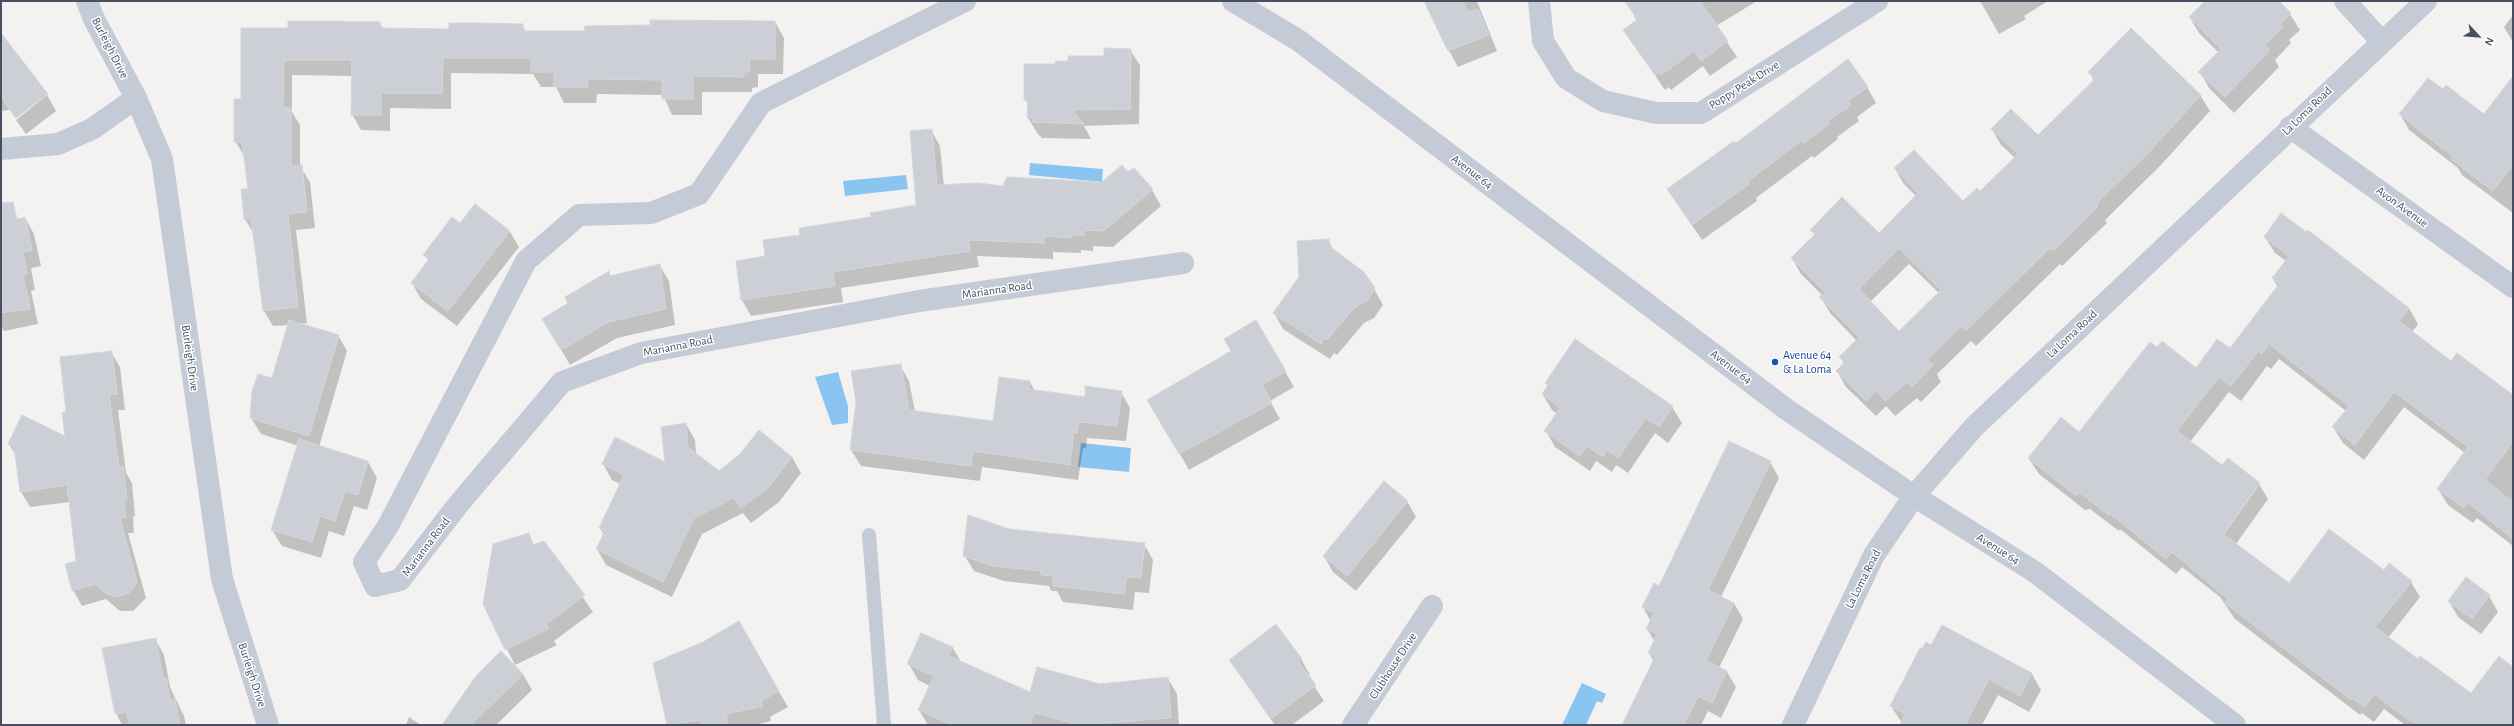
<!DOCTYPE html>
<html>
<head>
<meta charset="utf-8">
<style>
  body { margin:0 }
  #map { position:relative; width:2514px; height:726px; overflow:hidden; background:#f3f2f1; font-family:"Alegreya Sans",sans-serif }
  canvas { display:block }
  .frame { position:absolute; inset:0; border:2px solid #484f60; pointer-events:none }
  .north { position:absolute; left:2458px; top:16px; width:40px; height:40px; -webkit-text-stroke:3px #fff; paint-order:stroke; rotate:116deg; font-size:11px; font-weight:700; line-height:16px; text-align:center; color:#484f60 }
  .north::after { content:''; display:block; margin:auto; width:14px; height:18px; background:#484f60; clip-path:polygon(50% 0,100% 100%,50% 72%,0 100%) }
</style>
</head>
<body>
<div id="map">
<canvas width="2514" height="726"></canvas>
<div class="frame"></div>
<div class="north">N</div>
</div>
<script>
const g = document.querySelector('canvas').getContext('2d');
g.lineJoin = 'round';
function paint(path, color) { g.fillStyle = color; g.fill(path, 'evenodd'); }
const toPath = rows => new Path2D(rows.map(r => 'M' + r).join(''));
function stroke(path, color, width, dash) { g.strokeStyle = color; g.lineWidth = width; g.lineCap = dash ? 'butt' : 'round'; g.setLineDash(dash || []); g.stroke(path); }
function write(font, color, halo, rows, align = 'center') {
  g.font = font + ' "Alegreya Sans",sans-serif'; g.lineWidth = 3; g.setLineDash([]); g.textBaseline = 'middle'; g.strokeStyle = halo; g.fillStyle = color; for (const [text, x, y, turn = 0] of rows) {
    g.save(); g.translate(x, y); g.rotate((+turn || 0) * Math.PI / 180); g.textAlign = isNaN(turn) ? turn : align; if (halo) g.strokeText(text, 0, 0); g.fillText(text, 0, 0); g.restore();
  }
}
paint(toPath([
  [1030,163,1103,169,1102,182,1029,175],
  [906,175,908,189,845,196,843,181],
  [838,372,848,406,848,423,832,425,815,377],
  [1081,443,1131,448,1129,472,1078,467],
  [1582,683,1606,694,1602,703,1597,701,1586,725,1562,725]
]), '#8ac4f0');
paint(toPath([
  [1425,1,1477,1,1497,51,1458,67,1437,29],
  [1629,1,1757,1,1716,26,1737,57,1710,76,1703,66,1671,90,1669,87,1665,90,1624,30,1637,21,1627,2],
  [1980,1,2048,1,2024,16,2026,19,1999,34],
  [2206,1,2277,1,2290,14,2300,30,2289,40,2291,43,2275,60,2279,67,2234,113,2209,88,2200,72,2219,53,2199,33,2190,18],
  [2513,15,2513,42,2504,27],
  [775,22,784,38,783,74,758,74,758,87,752,88,752,92,702,92,702,115,672,115,663,95,597,94,596,103,564,103,556,87,541,87,533,74,451,73,451,109,390,108,390,131,361,130,352,114,352,76,292,75,292,112,300,125,300,166,310,182,315,228,296,230,307,323,298,324,338,335,347,351,319,447,368,462,377,478,367,510,354,506,344,536,329,531,321,558,282,546,272,530,299,446,261,434,251,418,273,379,289,325,273,326,264,311,254,234,245,219,242,190,249,189,245,157,235,141,242,100,289,29,380,23,383,29,450,30,522,25,526,32,585,32],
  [1,33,46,94,15,118,10,110,1,111],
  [1130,50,1140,65,1139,124,1084,126,1091,139,1042,138,1038,134,1028,118,1029,106,1025,99,1056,66,1105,57],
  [2090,73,2200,95,2210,111,2160,166,2105,220,2107,223,2062,266,2060,264,1976,346,1971,341,1937,374,1941,382,1921,402,1917,398,1895,416,1886,406,1876,416,1846,387,1837,371,1844,364,1841,357,1857,341,1830,313,1821,297,1822,295,1801,274,1792,258,1815,235,1812,230,1879,234,1916,196,1904,184,1895,169,1963,203,1980,192,2015,158,2001,145,1992,129,2038,136,2094,81],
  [1909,264,1939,293,1899,333,1870,302],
  [2513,78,2513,213,2462,175,2458,168,2409,130,2400,114,2443,90,2484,115],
  [1867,87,1876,103,1857,117,1859,121,1837,137,1838,139,1814,158,1812,156,1756,198,1757,201,1702,240,1668,190,1736,144],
  [47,95,56,111,26,134,16,120],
  [931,130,940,146,944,186,1004,187,1102,183,1134,169,1152,190,1161,206,1113,247,1093,246,1093,251,1081,250,1081,253,1053,252,1053,259,977,256,979,267,841,288,843,302,751,316,742,300,767,257,801,235,917,206],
  [475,205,510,232,519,247,457,326,421,299,412,283,429,262,425,255,460,224],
  [25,218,34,234,41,266,31,268,35,290,31,291,38,324,4,331,1,326,1,223],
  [2265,237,2409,308,2418,324,2412,332,2452,362,2513,396,2513,546,2477,518,2473,523,2448,505,2438,489,2465,453,2404,407,2364,460,2343,443,2333,427,2346,411,2279,359,2271,369,2267,366,2241,401,2229,392,2190,442,2222,466,2259,484,2268,499,2236,544,2289,584,2384,572,2411,582,2420,597,2388,638,2418,661,2471,694,2513,668,2513,725,2405,725,2384,709,2374,722,2362,713,2360,715,2235,619,2220,597,2182,567,2176,574,2120,529,2119,531,2090,509,2085,510,2039,474,2029,459,2230,350,2278,287,2273,279,2286,261,2275,253],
  [2255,488,2257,488,2221,538,2220,537],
  [1328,240,1334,251,1374,289,1383,305,1374,318,1364,323,1337,355,1334,353,1330,359,1283,329,1274,313],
  [660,266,669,281,675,325,617,338,570,365,543,319,570,304,609,272,611,277],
  [1256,321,1294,387,1270,401,1280,419,1189,470,1149,400,1232,352],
  [1575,340,1672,407,1682,423,1668,443,1655,433,1628,473,1616,465,1612,472,1596,461,1590,471,1555,447,1546,431,1557,414,1552,410,1543,395,1548,387,1546,383],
  [111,352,120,367,125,410,118,410,126,473,132,483,135,516,133,517,134,533,128,533,146,598,133,611,120,611,106,599,82,606,73,590,77,562,70,502,30,507,21,492,17,457,9,444,66,438,67,413],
  [900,365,909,381,915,412,994,422,1030,382,1035,391,1086,398,1121,392,1130,408,1126,441,1087,438,1086,448,1083,448,1078,480,982,467,980,481,861,466,851,450],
  [686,424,695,440,696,454,719,472,792,457,801,473,779,502,751,523,743,513,702,534,672,597,606,565,597,549,604,535,600,528,620,484,612,480,603,464,666,464],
  [1770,462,1779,478,1721,597,1734,603,1743,619,1719,668,1727,672,1736,687,1721,718,1708,711,1701,725,1623,725,1654,662,1649,653,1655,642,1647,629,1651,622,1643,607],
  [1407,501,1416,517,1356,591,1333,572,1324,556],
  [1009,530,1144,544,1153,560,1149,593,1135,592,1133,610,1063,602,1057,591,1051,591,1049,586,1004,581,974,571,964,555],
  [528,534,535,546,544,542,593,612,554,641,557,645,515,665,484,604],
  [2489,596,2498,612,2481,634,2458,617,2449,601],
  [738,622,788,707,770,717,771,721,755,725,668,725,654,663,704,643],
  [1943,626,2032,674,2041,690,2029,712,1998,695,1982,725,1901,725,1902,723,1891,706],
  [155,639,164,655,170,687,184,716,186,725,122,725,116,713],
  [953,648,961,662,1031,693,1168,679,1177,694,1179,725,928,725,919,710,930,686,918,680,909,664],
  [1301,659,1310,675,1308,676,1324,701,1292,725,1275,725,1230,661],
  [523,674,532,690,496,725,444,725],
  [409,717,421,725,406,725]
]), '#0003');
const building = toPath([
  [1424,1,1463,1,1468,13,1478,9,1489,35,1448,51,1424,1],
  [1624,1,1700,1,1728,41,1701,61,1694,51,1661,75,1659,72,1655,75,1623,30,1638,19,1624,1],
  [2205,1,2279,1,2291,13,2280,24,2283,27,2265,45,2270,50,2225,97,2198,72,2221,49,2189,17,2205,1],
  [650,20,775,21,775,59,750,59,749,72,744,72,744,77,693,76,693,99,662,99,662,80,588,79,588,87,554,87,554,72,531,72,531,58,443,58,442,93,381,93,381,115,351,115,352,60,284,60,283,108,291,108,291,166,302,165,307,212,288,214,298,307,263,311,251,218,244,219,241,189,248,189,242,142,234,142,234,99,241,99,241,28,288,28,288,21,328,21,380,22,380,28,449,29,449,23,481,23,523,24,523,31,584,31,585,26,650,25,650,20],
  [2131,28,2201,95,2151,150,2096,204,2098,206,2053,251,2050,248,1966,331,1961,326,1927,360,1933,365,1912,387,1907,382,1885,401,1876,391,1866,401,1836,371,1845,362,1839,357,1859,337,1819,297,1825,292,1791,258,1815,234,1810,230,1842,197,1879,233,1918,193,1894,168,1914,150,1963,201,1977,188,1980,191,2018,154,1991,129,2011,109,2038,135,2095,79,2088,72,2131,28],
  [1899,248,1941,290,1899,331,1859,289,1899,248],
  [1,33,48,94,16,118,1,97,1,33],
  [1104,48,1131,49,1130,109,1072,110,1084,124,1032,122,1033,118,1027,118,1028,100,1024,100,1024,64,1055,64,1055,61,1068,61,1068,56,1104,56,1104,48],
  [1848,59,1868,87,1848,101,1851,105,1828,121,1830,123,1804,143,1802,140,1747,182,1749,184,1692,225,1667,189,1734,141,1736,143,1848,59],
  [2513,76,2513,165,2493,191,2451,159,2453,157,2399,114,2428,78,2443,89,2446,85,2484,114,2513,76],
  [932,129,937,185,978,183,1003,186,1007,177,1102,182,1122,165,1128,172,1134,168,1153,189,1104,231,1084,230,1084,235,1072,235,1072,238,1044,236,1044,243,969,240,970,251,833,272,835,286,741,300,736,261,765,256,763,240,800,235,799,228,871,217,870,213,916,205,910,131,932,129],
  [13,202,17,219,25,217,32,250,23,252,27,274,23,275,30,309,1,313,1,203,13,202],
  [475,204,510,231,448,311,411,283,429,259,423,255,452,217,460,223,475,204],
  [2281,213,2306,232,2308,230,2409,308,2399,321,2451,361,2457,353,2513,395,2513,442,2485,480,2513,502,2513,539,2468,503,2464,508,2437,489,2468,447,2394,392,2355,445,2332,427,2349,406,2269,344,2262,354,2258,351,2231,386,2219,377,2177,431,2222,465,2228,458,2260,483,2223,534,2289,583,2329,529,2384,570,2389,563,2412,581,2375,627,2418,659,2420,656,2471,693,2499,656,2513,667,2513,725,2416,725,2374,694,2365,707,2352,698,2351,700,2225,603,2228,599,2172,552,2166,559,2111,514,2109,515,2080,493,2075,495,2028,458,2061,417,2079,432,2150,342,2157,347,2162,341,2196,368,2217,339,2230,348,2279,284,2272,278,2289,256,2264,237,2281,213],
  [1329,239,1329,246,1364,272,1375,288,1368,300,1355,307,1327,340,1325,338,1321,344,1273,313,1299,277,1297,241,1329,239],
  [660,264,666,309,608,322,561,350,542,319,568,303,565,297,609,271,610,276,660,264],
  [289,320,339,335,309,436,250,418,252,391,258,374,272,378,289,320],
  [1256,320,1286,371,1262,385,1272,403,1179,454,1147,400,1231,351,1224,339,1256,320],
  [1575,339,1673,406,1659,427,1646,418,1618,458,1607,450,1603,457,1587,446,1580,456,1544,431,1560,408,1542,394,1548,385,1545,383,1575,339],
  [112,351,117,394,109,395,119,467,123,466,127,500,124,501,126,517,120,518,137,582,129,593,116,597,105,593,96,584,72,591,65,564,76,561,67,485,20,492,14,447,8,444,22,415,65,436,62,412,66,412,60,357,112,351],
  [901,364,909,410,993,421,999,377,1030,381,1029,389,1085,397,1085,386,1122,391,1117,426,1079,422,1077,433,1074,432,1070,465,973,451,971,466,850,450,856,402,851,371,901,364],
  [686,423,688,447,719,471,740,454,759,430,792,457,770,486,741,508,734,498,694,518,663,582,596,549,605,531,599,528,624,475,602,464,615,437,665,462,661,427,686,423],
  [299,439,368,461,358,495,345,491,335,521,320,516,312,542,271,530,299,439],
  [1729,441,1771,461,1708,590,1734,603,1706,660,1727,671,1712,703,1698,696,1684,725,1622,725,1655,657,1648,653,1657,634,1646,629,1654,613,1642,607,1654,583,1659,586,1729,441],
  [1384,481,1408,501,1347,576,1323,556,1384,481],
  [968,515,1009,529,1145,543,1141,578,1127,577,1124,594,1053,586,1053,576,1041,575,1041,571,994,566,963,556,968,515],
  [529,533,533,545,544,541,585,595,546,624,548,629,505,650,483,604,493,544,529,533],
  [2466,577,2490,595,2472,619,2448,601,2466,577],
  [739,621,779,691,761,701,763,706,726,714,728,725,702,725,700,720,667,725,653,663,703,642,739,621],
  [1276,624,1302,659,1298,661,1316,685,1272,718,1229,660,1276,624],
  [1942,625,2032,673,2020,696,1989,679,1965,725,1900,725,1905,714,1890,706,1920,648,1922,649,1926,642,1931,645,1942,625],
  [921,633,953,647,949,656,1030,692,1037,667,1100,684,1168,677,1171,718,1079,725,1035,713,1029,725,953,725,918,710,934,676,907,664,921,633],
  [156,638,163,678,166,678,170,700,175,699,180,725,129,725,127,712,115,714,102,648,156,638],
  [501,651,523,674,471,725,442,725,476,676,501,651]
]);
paint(building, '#cdcfd7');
stroke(building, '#d5d5dd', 1);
stroke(toPath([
  [869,535,884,725]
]), '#c4cad6', 14);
stroke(toPath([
  [87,1,94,19,136,98,162,159,222,579,268,725],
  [965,1,761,103,699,194,651,213,579,215,526,261,388,526,364,562,375,586,400,580,457,506,562,382,641,353,919,301,1183,263],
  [1539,1,1543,41,1566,78,1603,101,1656,113,1701,113,1877,1],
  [2345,1,2381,41],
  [2290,127,2513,287],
  [1,149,58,144,92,129,136,98],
  [1353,725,1432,606]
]), '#c4cad6', 22);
stroke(toPath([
  [1233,1,1298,40,1786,409,1914,496,2035,572,2235,725],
  [1793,725,1874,555,1914,496,1974,427,2426,1]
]), '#c4cad6', 22);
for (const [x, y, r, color] of [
  [1775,362,4,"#1a4fb4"]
]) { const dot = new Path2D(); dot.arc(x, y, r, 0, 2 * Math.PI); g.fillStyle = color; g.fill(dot); stroke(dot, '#fff', 1.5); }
write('12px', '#484f60', '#fff', [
  ["Burleigh Drive",110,48,63],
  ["Poppy Peak Drive",1744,85,-32],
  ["La Loma Road",2307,111,-44],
  ["Avenue 64",1472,172,37],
  ["Avon Avenue",2402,207,36],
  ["Marianna Road",997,290,-8],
  ["La Loma Road",2072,334,-43],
  ["Marianna Road",678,346,-11],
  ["Burleigh Drive",190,358,82],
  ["Avenue 64",1731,367,37],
  ["Marianna Road",426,547,-53],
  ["Avenue 64",1998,549,32],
  ["La Loma Road",1863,579,-63],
  ["Clubhouse Drive",1393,666,-57],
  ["Burleigh Drive",252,675,72]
]);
write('12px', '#164399', '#fff', [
  ["Avenue 64",1783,355],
  ["& La Loma",1783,369]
], 'left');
</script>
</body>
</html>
